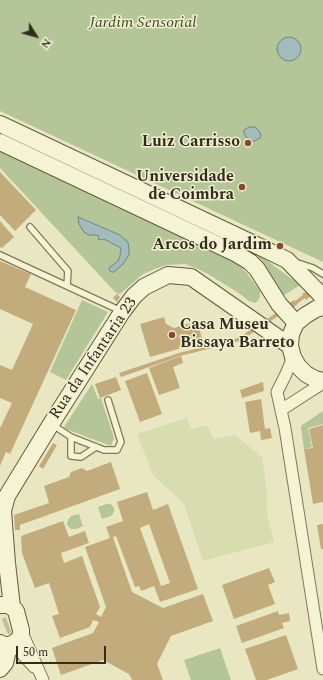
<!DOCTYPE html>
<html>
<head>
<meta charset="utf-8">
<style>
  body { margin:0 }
  #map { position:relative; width:323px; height:680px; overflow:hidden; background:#e8e7c2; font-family:Spectral,serif }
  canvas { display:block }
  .north { position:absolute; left:16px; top:16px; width:40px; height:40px; -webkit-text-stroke:3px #f1f0d0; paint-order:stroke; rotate:127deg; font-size:11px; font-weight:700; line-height:16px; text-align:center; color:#312c1e }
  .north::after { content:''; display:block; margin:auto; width:14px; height:18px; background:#312c1e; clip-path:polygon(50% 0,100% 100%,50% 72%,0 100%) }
  .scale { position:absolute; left:16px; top:646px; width:90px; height:18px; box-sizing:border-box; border:2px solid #312c1e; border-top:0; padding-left:5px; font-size:12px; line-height:14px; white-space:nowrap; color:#312c1e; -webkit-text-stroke:3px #f1f0d0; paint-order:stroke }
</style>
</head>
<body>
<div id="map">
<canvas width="323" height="680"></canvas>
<div class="north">N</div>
<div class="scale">50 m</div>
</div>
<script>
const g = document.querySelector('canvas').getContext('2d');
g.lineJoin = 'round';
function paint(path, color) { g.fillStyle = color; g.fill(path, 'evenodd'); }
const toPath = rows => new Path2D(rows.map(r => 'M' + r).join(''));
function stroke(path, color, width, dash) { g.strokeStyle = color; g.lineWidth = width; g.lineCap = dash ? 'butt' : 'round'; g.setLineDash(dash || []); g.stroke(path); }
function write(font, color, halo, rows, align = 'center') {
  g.font = font + ' Spectral,serif'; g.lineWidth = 3; g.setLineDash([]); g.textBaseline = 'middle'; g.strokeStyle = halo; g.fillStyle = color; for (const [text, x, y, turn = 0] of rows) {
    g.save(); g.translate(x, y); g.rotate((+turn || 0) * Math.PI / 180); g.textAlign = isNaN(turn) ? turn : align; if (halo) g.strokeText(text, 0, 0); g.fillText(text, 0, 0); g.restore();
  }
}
paint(toPath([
  [187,418,191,429,207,425,214,439,235,435,262,457,267,493,267,514,274,542,203,561,184,504,153,475,137,434]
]), '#d8ddb0');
paint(toPath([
  [0,0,323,0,323,262,0,111],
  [0,152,238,264,247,273,260,291,260,297,258,301,255,303,249,301,240,294,208,274,198,269,185,264,166,265,155,269,143,274,120,294,116,293,0,168],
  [215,233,258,254,300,285,283,296,275,281,268,271,259,262,215,235],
  [82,300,108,312,66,380,50,372],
  [92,384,98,399,101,398,114,438,111,446,66,429,64,427],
  [323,411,323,424,320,425,308,428,312,447,304,449,301,427,302,425],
  [107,504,111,504,114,508,114,512,111,516,102,519,98,507],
  [79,514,83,526,76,529,71,529,67,525,68,520,71,516],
  [4,617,6,618,11,631,11,632,10,634,8,634,7,632,2,620],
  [220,648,231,680,191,680,184,660]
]), '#b4c597');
const water = toPath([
  '277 49a12 12 0 1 1 24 0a12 12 0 1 1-24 0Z',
  [249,127,255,127,259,131,261,135,260,138,255,141,252,141,246,137,244,133,244,130,249,127],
  [78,217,120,235,128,242,129,250,129,255,123,264,114,272,111,272,109,270,110,267,118,261,120,256,121,248,104,239,101,240,98,239,99,236,96,235,89,235,84,232,79,224,78,217]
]);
paint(water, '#a4bbbb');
stroke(water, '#6c8888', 1);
paint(toPath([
  [0,172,36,210,15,231,0,215],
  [0,221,14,237,2,248,0,247],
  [0,261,31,274,25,287,76,310,10,454,6,452,0,466,0,428,12,403,0,398,0,365,12,370,33,324,0,309],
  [323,282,323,286,313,294,306,300,305,298,297,304,297,305,289,310,289,309,240,341,180,356,121,377,119,373,179,353,238,338,287,306,286,305,294,300,295,301,303,295,302,294,309,290,310,291],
  [117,294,120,297,117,302,113,298],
  [164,317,166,324,174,328,197,321,203,342,150,357,140,324],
  [181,356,183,363,173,367,180,388,159,395,149,368],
  [147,373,162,414,140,422,125,381],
  [116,377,121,390,100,398,95,384],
  [263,382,264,391,242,398,240,390],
  [261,399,265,429,270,428,272,438,261,440,260,431,250,433,245,402],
  [323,425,323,502,313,504,304,449,313,448,309,429,320,426],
  [53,443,57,445,43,469,39,466],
  [111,462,120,489,20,525,20,530,15,530,14,515,49,503,44,486,69,477,71,472,82,468,87,471],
  [147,492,153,510,168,504,198,589,160,602,154,586,141,591,139,586,135,587,116,536,113,537,132,592,163,608,203,594,213,621,171,636,157,664,163,680,132,680,129,674,103,660,61,675,52,648,93,633,99,622,93,620,90,627,60,638,52,616,59,614,49,583,35,588,22,553,21,536,63,521,69,537,85,531,89,543,61,553,64,563,82,556,100,607,96,614,101,617,106,607,85,547,110,538,106,527,123,521,117,502],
  [149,524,170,583,161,586,140,528],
  [323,524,323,549,321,549,317,525],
  [269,568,275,582,268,585,275,604,234,619,222,585],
  [278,611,279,615,289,613,290,621,282,623,284,628,242,643,236,626],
  [286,635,298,669,267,680,256,680,245,649]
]), '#c2ac7c');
const service = toPath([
  [30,227,68,271,67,286],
  [0,255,121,311],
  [298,263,313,268,323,274],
  [53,425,71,437,104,450,117,450,121,442,108,400],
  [71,437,71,456,81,457,96,447]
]);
const minor = toPath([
  [293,357,286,374,277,392,285,428,323,669],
  [281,410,323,383],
  [21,630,43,680],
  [13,644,34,667]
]);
const secondary = toPath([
  [0,124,254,244,287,260,320,294,323,299],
  [0,142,235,253,250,262,257,269,279,304,296,323],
  [323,307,316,309,306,315,296,323,291,334,290,346,293,357,298,366,306,374,315,379,323,381],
  [0,605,7,605,12,607,16,611,21,630,21,635,18,640,14,643,9,645,4,645,0,643],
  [12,607,7,563,3,511,7,496,51,424,122,312,134,296,144,287,168,275,191,277,290,346],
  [0,669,5,663,9,645]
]);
stroke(service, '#80785b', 8);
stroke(minor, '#80785b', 13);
stroke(secondary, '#62593e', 18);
stroke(service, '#f4f3d4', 5.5);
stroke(minor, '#f4f3d4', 11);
stroke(secondary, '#f4f3d4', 16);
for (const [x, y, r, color] of [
  [248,143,4,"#884832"],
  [242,187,4,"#884832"],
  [280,246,4,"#884832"],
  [172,335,4,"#884832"]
]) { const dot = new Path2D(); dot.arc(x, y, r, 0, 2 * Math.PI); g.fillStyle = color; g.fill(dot); stroke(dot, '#f1f0d0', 1.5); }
write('italic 16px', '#384b26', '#f1f0d0', [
  ["Jardim Sensorial",143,24]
]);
write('bold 16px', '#312c1e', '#f1f0d0', [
  ["Luiz Carrisso",240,143],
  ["Universidade",234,178],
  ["de Coimbra",234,196],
  ["Arcos do Jardim",272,246],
  ["Casa Museu",180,326,"left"],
  ["Bissaya Barreto",180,344,"left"]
], 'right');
write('16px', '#312c1e', '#f1f0d0', [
  ["Rua da Infantaria 23",94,359,-56]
]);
</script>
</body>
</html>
